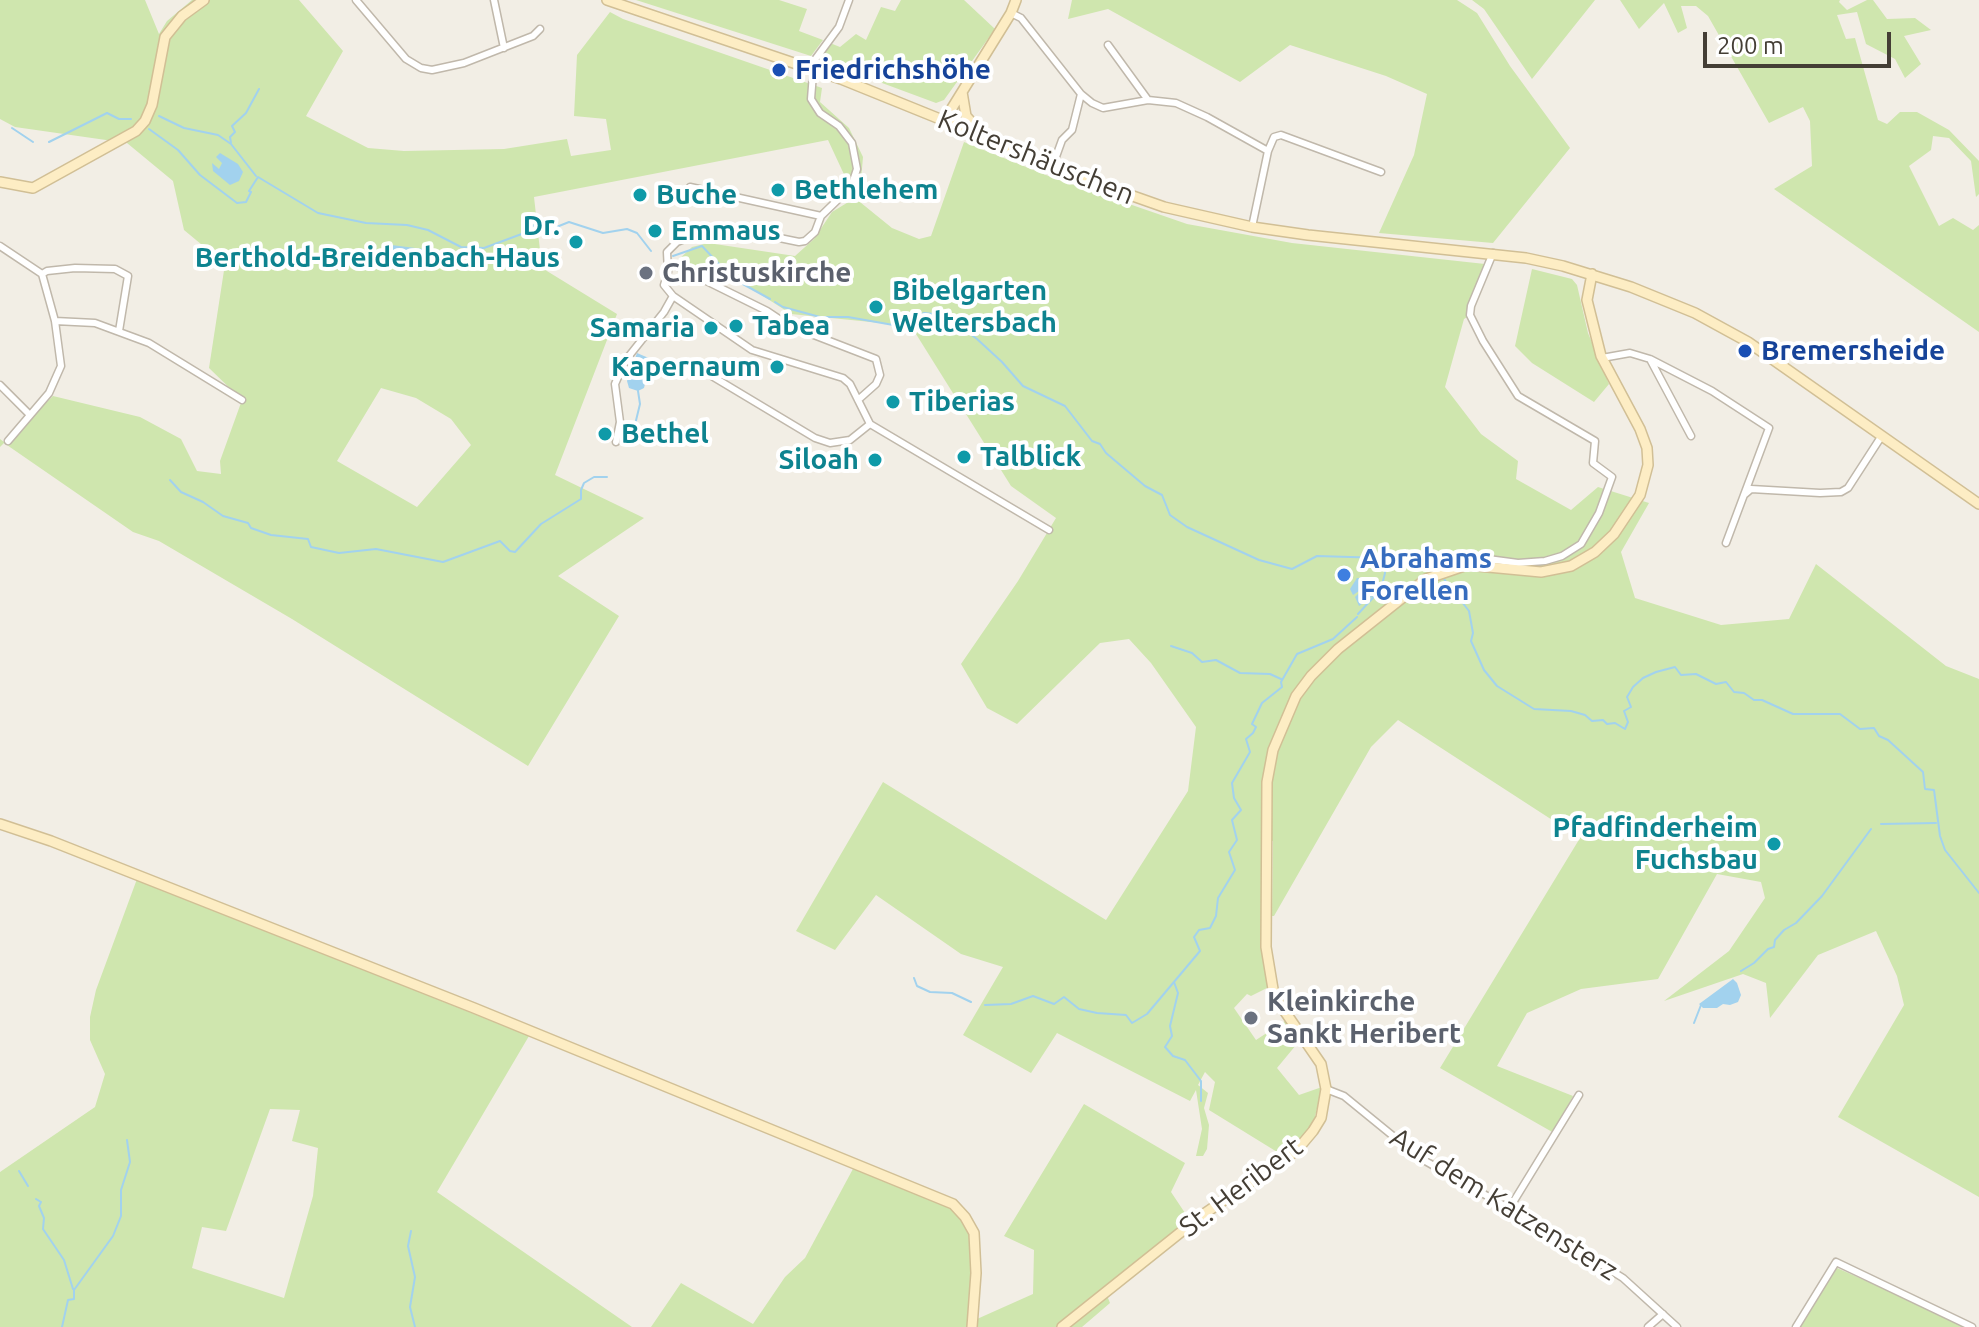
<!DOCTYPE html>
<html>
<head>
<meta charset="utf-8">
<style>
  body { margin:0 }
  #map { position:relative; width:1979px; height:1327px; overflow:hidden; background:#f2eee5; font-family:Ubuntu,sans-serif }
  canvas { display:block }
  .scale { position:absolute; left:1703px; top:32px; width:188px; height:36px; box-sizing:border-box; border:4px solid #443e35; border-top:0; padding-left:10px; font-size:24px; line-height:28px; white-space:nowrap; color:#443e35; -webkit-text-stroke:6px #fff; paint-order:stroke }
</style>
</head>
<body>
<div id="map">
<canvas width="1979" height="1327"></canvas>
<div class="scale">200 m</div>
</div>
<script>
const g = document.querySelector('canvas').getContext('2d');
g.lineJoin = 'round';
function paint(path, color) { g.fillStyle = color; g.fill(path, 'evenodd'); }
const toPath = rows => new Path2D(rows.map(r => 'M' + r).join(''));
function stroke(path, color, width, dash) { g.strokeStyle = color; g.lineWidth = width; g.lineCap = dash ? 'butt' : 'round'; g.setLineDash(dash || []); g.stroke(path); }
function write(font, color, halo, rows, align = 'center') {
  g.font = font + ' Ubuntu,sans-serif'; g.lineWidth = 8; g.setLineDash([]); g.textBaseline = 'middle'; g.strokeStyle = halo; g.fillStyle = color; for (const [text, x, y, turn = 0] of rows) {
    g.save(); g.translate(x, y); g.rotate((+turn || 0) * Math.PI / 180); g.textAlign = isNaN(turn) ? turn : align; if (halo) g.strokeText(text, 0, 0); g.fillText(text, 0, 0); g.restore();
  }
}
paint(toPath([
  [0,0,145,0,159,34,167,21,192,0,299,0,343,51,306,116,368,148,404,151,504,149,567,139,571,156,611,150,606,119,574,116,577,55,610,12,623,19,822,88,820,102,849,128,863,157,860,191,855,198,892,228,919,239,931,236,964,142,1051,177,1187,224,1292,243,1485,264,1470,299,1469,316,1464,319,1445,387,1481,434,1518,461,1516,479,1571,510,1598,487,1649,503,1621,552,1635,598,1721,625,1789,619,1816,564,1946,666,1979,679,1979,1197,1838,1117,1904,1005,1897,976,1876,931,1818,955,1770,1018,1766,983,1743,974,1664,1001,1729,951,1765,898,1761,882,1717,874,1658,979,1581,989,1527,1013,1497,1066,1573,1096,1554,1133,1440,1068,1580,838,1398,720,1371,747,1274,916,1272,916,1273,841,1264,841,1269,987,1251,996,1247,994,1234,1008,1256,1040,1285,1021,1301,1039,1277,1068,1299,1095,1322,1087,1314,1121,1302,1138,1282,1155,1209,1110,1215,1082,1205,1072,1198,1085,1208,1093,1204,1108,1209,1125,1207,1149,1203,1156,1196,1156,1202,1129,1196,1090,1190,1101,1057,1033,1031,1073,963,1035,1003,967,961,954,876,895,835,950,796,931,883,782,1106,920,1188,791,1196,727,1151,663,1129,639,1100,643,1017,724,987,708,961,664,1018,581,1056,518,1011,486,911,326,791,314,715,265,702,272,676,262,692,247,708,243,795,256,814,239,832,212,855,198,828,140,534,197,542,268,617,314,555,475,644,518,558,576,619,616,528,766,292,619,159,541,133,532,4,443,0,447,0,439,4,442,53,396,140,417,181,439,197,471,221,474,220,461,242,400,209,368,225,264,184,230,173,181,127,143,15,127,0,119],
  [381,388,416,398,451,419,471,445,417,507,337,461],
  [636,0,779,0,807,9,799,31,823,40,811,56],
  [901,0,964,0,995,29,944,100,936,103,820,60,830,43,840,47,856,34,866,40,881,7,895,11],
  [1072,0,1457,0,1477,13,1510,66,1570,148,1493,243,1379,233,1414,155,1427,94,1386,76,1290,45,1240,82,1108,9,1068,19],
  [1472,0,1595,0,1532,79,1484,9],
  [1620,0,1840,0,1839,2,1847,10,1867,0,1873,0,1887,19,1915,18,1931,30,1904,36,1921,64,1905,78,1895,59,1866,44,1857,12,1837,15,1846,39,1855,38,1878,120,1887,124,1900,112,1917,112,1949,130,1979,161,1979,194,1976,197,1971,161,1949,138,1933,136,1931,150,1909,166,1939,226,1953,218,1973,230,1979,225,1979,332,1774,189,1812,166,1810,121,1803,107,1769,123,1708,16,1696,6,1681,6,1687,28,1678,33,1664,3,1639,29],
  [1532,269,1572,279,1577,285,1588,333,1609,384,1594,402,1532,363,1515,346],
  [137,879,529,1036,437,1192,632,1327,0,1327,0,1172,95,1107,105,1074,90,1040,90,1017,96,990],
  [270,1109,300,1110,292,1141,318,1148,313,1196,284,1298,192,1268,202,1227,226,1231],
  [1084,1104,1185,1163,1171,1192,1189,1219,1104,1288,1110,1303,1082,1327,977,1327,977,1319,1033,1294,1034,1250,1004,1236],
  [854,1167,947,1204,961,1217,969,1230,973,1250,967,1327,651,1327,681,1283,753,1324,785,1277,805,1258],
  [1837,1268,1898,1295,1964,1327,1800,1327]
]), '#cfe6ae');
paint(toPath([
  [220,153,238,164,243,172,239,181,230,185,213,171,212,163,219,169,222,163,216,157],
  [383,244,440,251,442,255,440,264,437,266,384,258,381,255],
  [637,353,651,359,644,388,638,391,629,388,627,381],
  [1357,578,1365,578,1367,584,1380,587,1373,596,1359,606,1355,597,1365,587,1353,595,1350,589],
  [1733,979,1737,983,1741,995,1738,1002,1730,1005,1723,1004,1717,1008,1703,1008,1699,1004]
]), '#a2d2ee');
stroke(toPath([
  [159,116,184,128,218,135,231,144,256,176],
  [12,128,33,142],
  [149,129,178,150,200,175,237,203,246,202,251,192,249,191,258,177,318,213,366,223,407,225,428,230,461,247,484,248,527,232,536,223,544,222,554,228,569,222,603,233,627,229,637,233,651,251],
  [49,142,107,113,119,119,131,119],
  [231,143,230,137,235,132,232,126,246,113,259,89],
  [673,256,702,246,732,278,770,299],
  [775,302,783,307,820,317,848,317,899,326,924,313,944,315,977,339,1002,362,1023,386,1065,406,1092,441,1100,444,1106,453,1145,486,1162,495,1170,515,1187,527,1259,560,1292,569,1317,556,1384,558,1431,561,1438,570],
  [631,441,640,404,638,391],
  [170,480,181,492,203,502,223,516,248,523,251,528,271,535,308,539,311,547,339,553,376,549,443,562,500,541,510,551,515,552,541,524,581,499,581,490,584,483,594,477,607,477],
  [1444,579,1469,611,1473,633,1471,641,1484,670,1497,686,1534,709,1571,711,1585,715,1592,721,1603,720,1607,724,1615,723,1625,729,1628,722,1624,711,1631,707,1627,697,1633,687,1643,678,1656,672,1675,667,1681,675,1696,674,1716,684,1726,682,1734,692,1744,693,1754,700,1762,700,1793,714,1840,714,1860,729,1874,728,1879,736,1888,740,1923,772,1925,789,1934,790,1940,836,1945,850,1979,893],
  [1358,614,1381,589,1385,573,1384,558],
  [1171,646,1192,653,1202,662,1216,660,1240,673,1270,674,1281,679],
  [1881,824,1936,823],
  [1741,971,1754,963,1768,949,1774,947,1775,940,1784,930,1796,923,1822,896,1871,829],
  [914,978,917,986,930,992,952,993,971,1002],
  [1174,982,1178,993,1170,1026,1172,1036,1165,1047,1173,1056,1185,1060,1201,1081,1201,1101],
  [985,1005,1011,1004,1033,996,1054,1004,1064,997,1079,1009,1097,1013,1126,1015,1132,1023,1147,1014,1200,951,1194,937,1199,930,1210,928,1216,916,1218,898,1235,870,1229,852,1237,840,1232,820,1241,810,1234,798,1232,783,1250,752,1246,739,1253,733,1256,727,1252,724,1262,703,1282,687,1281,682,1297,654,1333,639,1357,617],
  [1694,1023,1701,1005],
  [19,1171,28,1186],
  [36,1199,41,1202,39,1206,44,1218,43,1229,64,1260,73,1289],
  [411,1231,408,1246,415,1277,410,1307,415,1327],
  [62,1327,68,1300,74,1299,74,1290,113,1236,121,1216,121,1190,130,1162,127,1140]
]), '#a2d2ee', 2);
const street = toPath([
  [356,0,406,59,421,68,432,70,464,63,533,36,540,29],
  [494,0,504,48],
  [849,0,839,27,814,61,811,99,820,113,839,126,852,143,857,169,851,187,821,216,815,232,805,241,799,242,726,227,706,230,677,242,667,252,668,272,664,285,673,296,752,350,843,378,850,384,870,424,1049,530],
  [1011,13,1021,18,1081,94,1092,103,1103,108,1148,100,1176,103,1207,117,1268,151],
  [1108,45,1148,100],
  [1053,165,1062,140,1072,130,1081,94],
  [690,187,821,216],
  [1252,227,1268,151,1274,137,1281,135,1381,172],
  [0,246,42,274,55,321,61,366,49,393,8,441],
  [668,262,767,311,788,325,876,359,880,375,876,384,858,400],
  [42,274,47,271,75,268,115,269,128,276,119,331],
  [55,321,95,323,149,343,242,400],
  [1602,358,1630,353,1650,359,1712,391,1769,428,1726,543],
  [1651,361,1691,436],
  [689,365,695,366,815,438,830,443,850,440,870,424],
  [0,385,30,415],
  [616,442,620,422,615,384,625,361,664,312,673,296],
  [1744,495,1751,489,1820,493,1841,492,1848,488,1881,437],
  [1486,565,1488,559,1518,563,1545,561,1562,556,1581,544,1599,513,1612,477,1593,463,1595,441,1518,396,1483,341,1470,315,1471,306,1493,253],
  [1326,1089,1344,1096,1420,1158,1526,1218,1623,1278,1677,1327],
  [1509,1209,1579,1095],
  [1648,1327,1663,1314],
  [1796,1327,1836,1262,1972,1327]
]);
const secondary = toPath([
  [607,0,841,79,1113,189,1164,207,1252,227,1308,235,1526,258,1563,266,1631,287,1695,313,1748,342,1979,504],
  [962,92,966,116,982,134],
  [944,121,1011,13,1016,0],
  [0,182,33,188,136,131,145,121,152,105,165,37,182,16,204,0],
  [0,824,51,841,474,1008,953,1204,965,1217,974,1233,976,1273,972,1327],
  [1062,1327,1201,1216,1297,1150,1313,1131,1321,1118,1326,1089,1321,1064,1279,1003,1273,989,1266,947,1267,782,1273,750,1296,696,1311,676,1338,649,1426,579,1467,565,1541,572,1571,566,1595,552,1614,534,1640,495,1648,465,1647,448,1640,429,1601,356,1587,300,1592,274]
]);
stroke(street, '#c0b8ab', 9);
stroke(secondary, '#d1bf95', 12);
stroke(street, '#fff', 6);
stroke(secondary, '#fdedc4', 9);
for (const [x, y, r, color] of [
  [779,70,8,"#1a4fb4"],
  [778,190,8,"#0f9aa8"],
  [640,195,8,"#0f9aa8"],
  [655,231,8,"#0f9aa8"],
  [576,242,8,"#0f9aa8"],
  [646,273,8,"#6b7280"],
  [876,307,8,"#0f9aa8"],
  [736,326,8,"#0f9aa8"],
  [711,328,8,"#0f9aa8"],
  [1745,351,8,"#1a4fb4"],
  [777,367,8,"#0f9aa8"],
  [893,402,8,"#0f9aa8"],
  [605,434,8,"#0f9aa8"],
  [964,457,8,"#0f9aa8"],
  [875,460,8,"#0f9aa8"],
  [1344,575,8,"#3f7fe0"],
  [1774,844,8,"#0f9aa8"],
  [1251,1018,8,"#6b7280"]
]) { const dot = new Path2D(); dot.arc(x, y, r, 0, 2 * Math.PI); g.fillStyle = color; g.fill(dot); stroke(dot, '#fff', 3); }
write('bold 28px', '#164399', '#fff', [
  ["Friedrichshöhe",795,70],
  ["Bremersheide",1761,351]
], 'left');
write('28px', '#443e35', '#fff', [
  ["Koltershäuschen",1036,157,22],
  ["St. Heribert",1241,1187,-37],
  ["Auf dem Katzensterz",1504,1204,32]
]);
write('bold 28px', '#0d838f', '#fff', [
  ["Bethlehem",794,190],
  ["Buche",656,195],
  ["Dr.",560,226,"right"],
  ["Berthold-Breidenbach-Haus",560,258,"right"],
  ["Emmaus",671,231],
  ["Bibelgarten",892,291],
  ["Weltersbach",892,323],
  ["Tabea",752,326],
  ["Samaria",695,328,"right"],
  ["Kapernaum",761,367,"right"],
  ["Tiberias",909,402],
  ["Bethel",621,434],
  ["Talblick",980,457],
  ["Siloah",859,460,"right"],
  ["Pfadfinderheim",1758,828,"right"],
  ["Fuchsbau",1758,860,"right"]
], 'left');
write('bold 28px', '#5b616d', '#fff', [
  ["Christuskirche",662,273],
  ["Kleinkirche",1267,1002],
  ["Sankt Heribert",1267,1034]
], 'left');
write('bold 28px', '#366cbe', '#fff', [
  ["Abrahams",1360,559],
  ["Forellen",1360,591]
], 'left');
</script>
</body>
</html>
